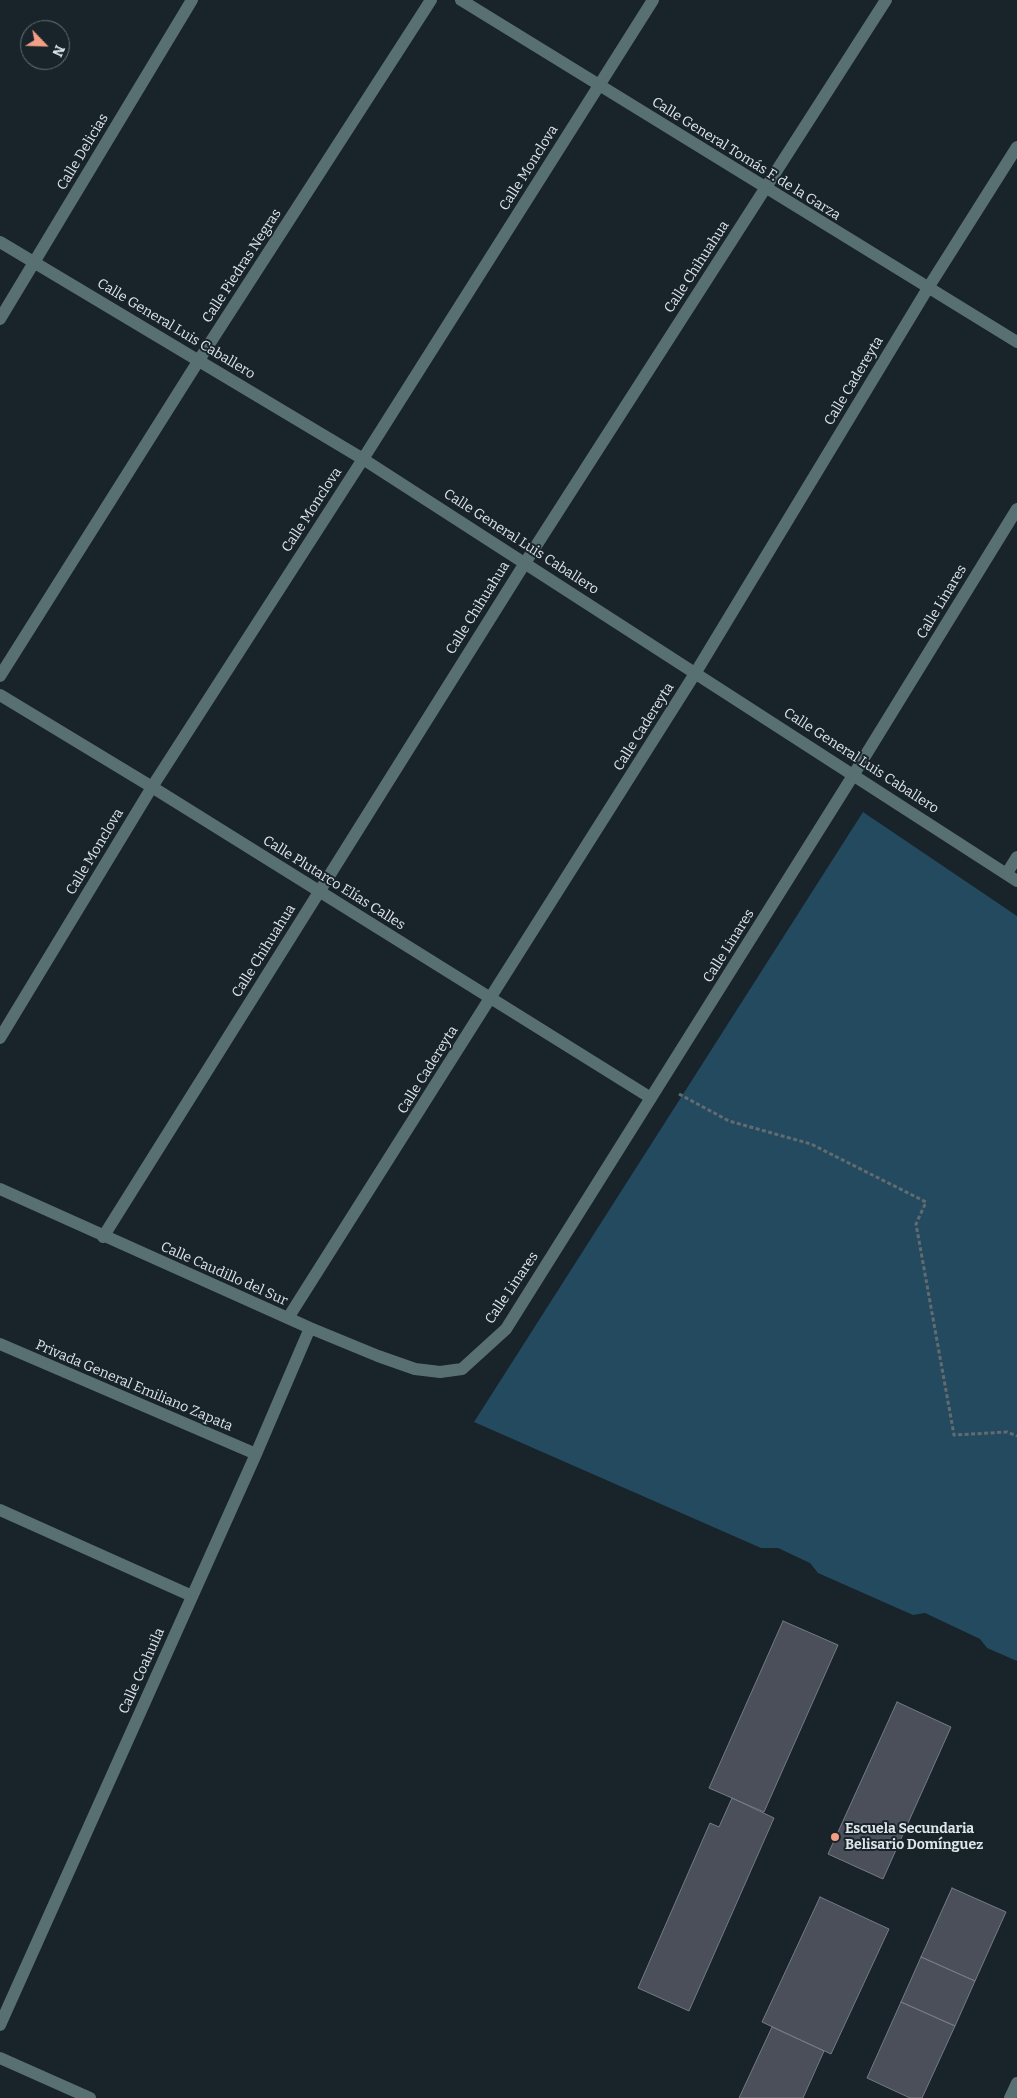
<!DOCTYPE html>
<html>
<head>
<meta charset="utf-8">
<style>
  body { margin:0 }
  #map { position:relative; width:1017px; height:2098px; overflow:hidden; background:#18232a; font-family:Bitter,serif }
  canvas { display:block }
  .north { position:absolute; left:20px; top:20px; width:50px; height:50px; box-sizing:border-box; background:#18232a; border:1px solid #677176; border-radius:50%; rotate:114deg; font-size:14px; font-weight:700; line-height:20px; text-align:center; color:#dde5e9 }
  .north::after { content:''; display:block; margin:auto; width:18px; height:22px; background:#f39f85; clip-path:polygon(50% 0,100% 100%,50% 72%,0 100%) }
</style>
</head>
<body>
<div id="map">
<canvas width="1017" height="2098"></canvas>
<div class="north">N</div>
</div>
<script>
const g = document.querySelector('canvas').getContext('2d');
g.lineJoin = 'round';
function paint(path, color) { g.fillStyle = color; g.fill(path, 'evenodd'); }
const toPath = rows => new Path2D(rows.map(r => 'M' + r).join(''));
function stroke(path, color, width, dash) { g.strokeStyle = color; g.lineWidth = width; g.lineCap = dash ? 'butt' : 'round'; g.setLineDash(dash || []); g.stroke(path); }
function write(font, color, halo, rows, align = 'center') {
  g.font = font + ' Bitter,serif'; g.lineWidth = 4; g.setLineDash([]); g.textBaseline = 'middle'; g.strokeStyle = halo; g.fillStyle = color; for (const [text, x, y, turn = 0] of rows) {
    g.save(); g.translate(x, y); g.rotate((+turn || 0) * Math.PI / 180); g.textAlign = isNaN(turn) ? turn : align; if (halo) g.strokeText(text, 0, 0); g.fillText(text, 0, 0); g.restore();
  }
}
paint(toPath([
  [863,812,1017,916,1017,1661,987,1648,980,1639,925,1613,913,1615,818,1573,810,1563,778,1548,761,1548,474,1422]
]), '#234a5e');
const building = toPath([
  [783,1621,838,1645,764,1812,709,1788,783,1621],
  [897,1702,951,1727,883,1879,828,1854,897,1702],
  [732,1798,774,1818,689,2011,638,1988,710,1823,719,1827,732,1798],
  [952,1888,1006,1912,975,1981,921,1957,952,1888],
  [820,1897,889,1929,831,2054,762,2022,820,1897],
  [921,1957,975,1981,955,2026,901,2002,921,1957],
  [901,2002,955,2026,922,2098,910,2098,867,2078,901,2002],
  [772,2027,824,2051,803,2098,739,2098,772,2027]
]);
paint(building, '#4a4f5a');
stroke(building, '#757a86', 1);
stroke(toPath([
  [679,1094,729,1121,811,1144,926,1202,916,1224,954,1435,1007,1432,1017,1436]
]), '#616b71', 3, [4, 2.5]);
stroke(toPath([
  [461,0,1017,342],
  [0,242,363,459,1017,881],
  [0,319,192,0],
  [0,676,199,360,431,0],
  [0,695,152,787,651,1098],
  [1007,873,1017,857],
  [0,1038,152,787,363,459,653,0],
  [0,1189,310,1328,378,1356,415,1369,440,1372,462,1369,506,1329,854,774,1017,509],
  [103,1237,525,563,886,0],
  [288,1318,696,672,928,288,1017,147],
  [0,1344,256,1454],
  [0,1510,192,1596],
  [0,2025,256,1454,310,1328],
  [0,2058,90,2098],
  [1010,2098,1017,2083]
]), '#587071', 12);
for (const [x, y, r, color] of [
  [835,1837,5,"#f39f85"]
]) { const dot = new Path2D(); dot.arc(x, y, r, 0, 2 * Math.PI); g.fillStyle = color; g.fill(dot); stroke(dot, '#18232a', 2); }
write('14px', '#dde5e9', '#18232a', [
  ["Calle Delicias",83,152,-59],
  ["Calle General Tomás F. de la Garza",746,159,32],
  ["Calle Monclova",529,168,-58],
  ["Calle Piedras Negras",242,266,-57],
  ["Calle Chihuahua",697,267,-57],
  ["Calle General Luis Caballero",176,329,31],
  ["Calle Cadereyta",854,381,-59],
  ["Calle Monclova",312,510,-57],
  ["Calle General Luis Caballero",521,542,33],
  ["Calle Linares",942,602,-59],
  ["Calle Chihuahua",478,608,-58],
  ["Calle Cadereyta",644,727,-58],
  ["Calle General Luis Caballero",861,761,33],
  ["Calle Monclova",95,852,-59],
  ["Calle Plutarco Elías Calles",334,883,32],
  ["Calle Linares",729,946,-58],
  ["Calle Chihuahua",264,951,-58],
  ["Calle Cadereyta",428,1070,-58],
  ["Calle Caudillo del Sur",224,1274,24],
  ["Calle Linares",512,1288,-56],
  ["Privada General Emiliano Zapata",134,1386,23],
  ["Calle Coahuila",142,1671,-66]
]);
write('bold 14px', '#dde5e9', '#18232a', [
  ["Escuela Secundaria",845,1829],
  ["Belisario Domínguez",845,1845]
], 'left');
</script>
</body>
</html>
